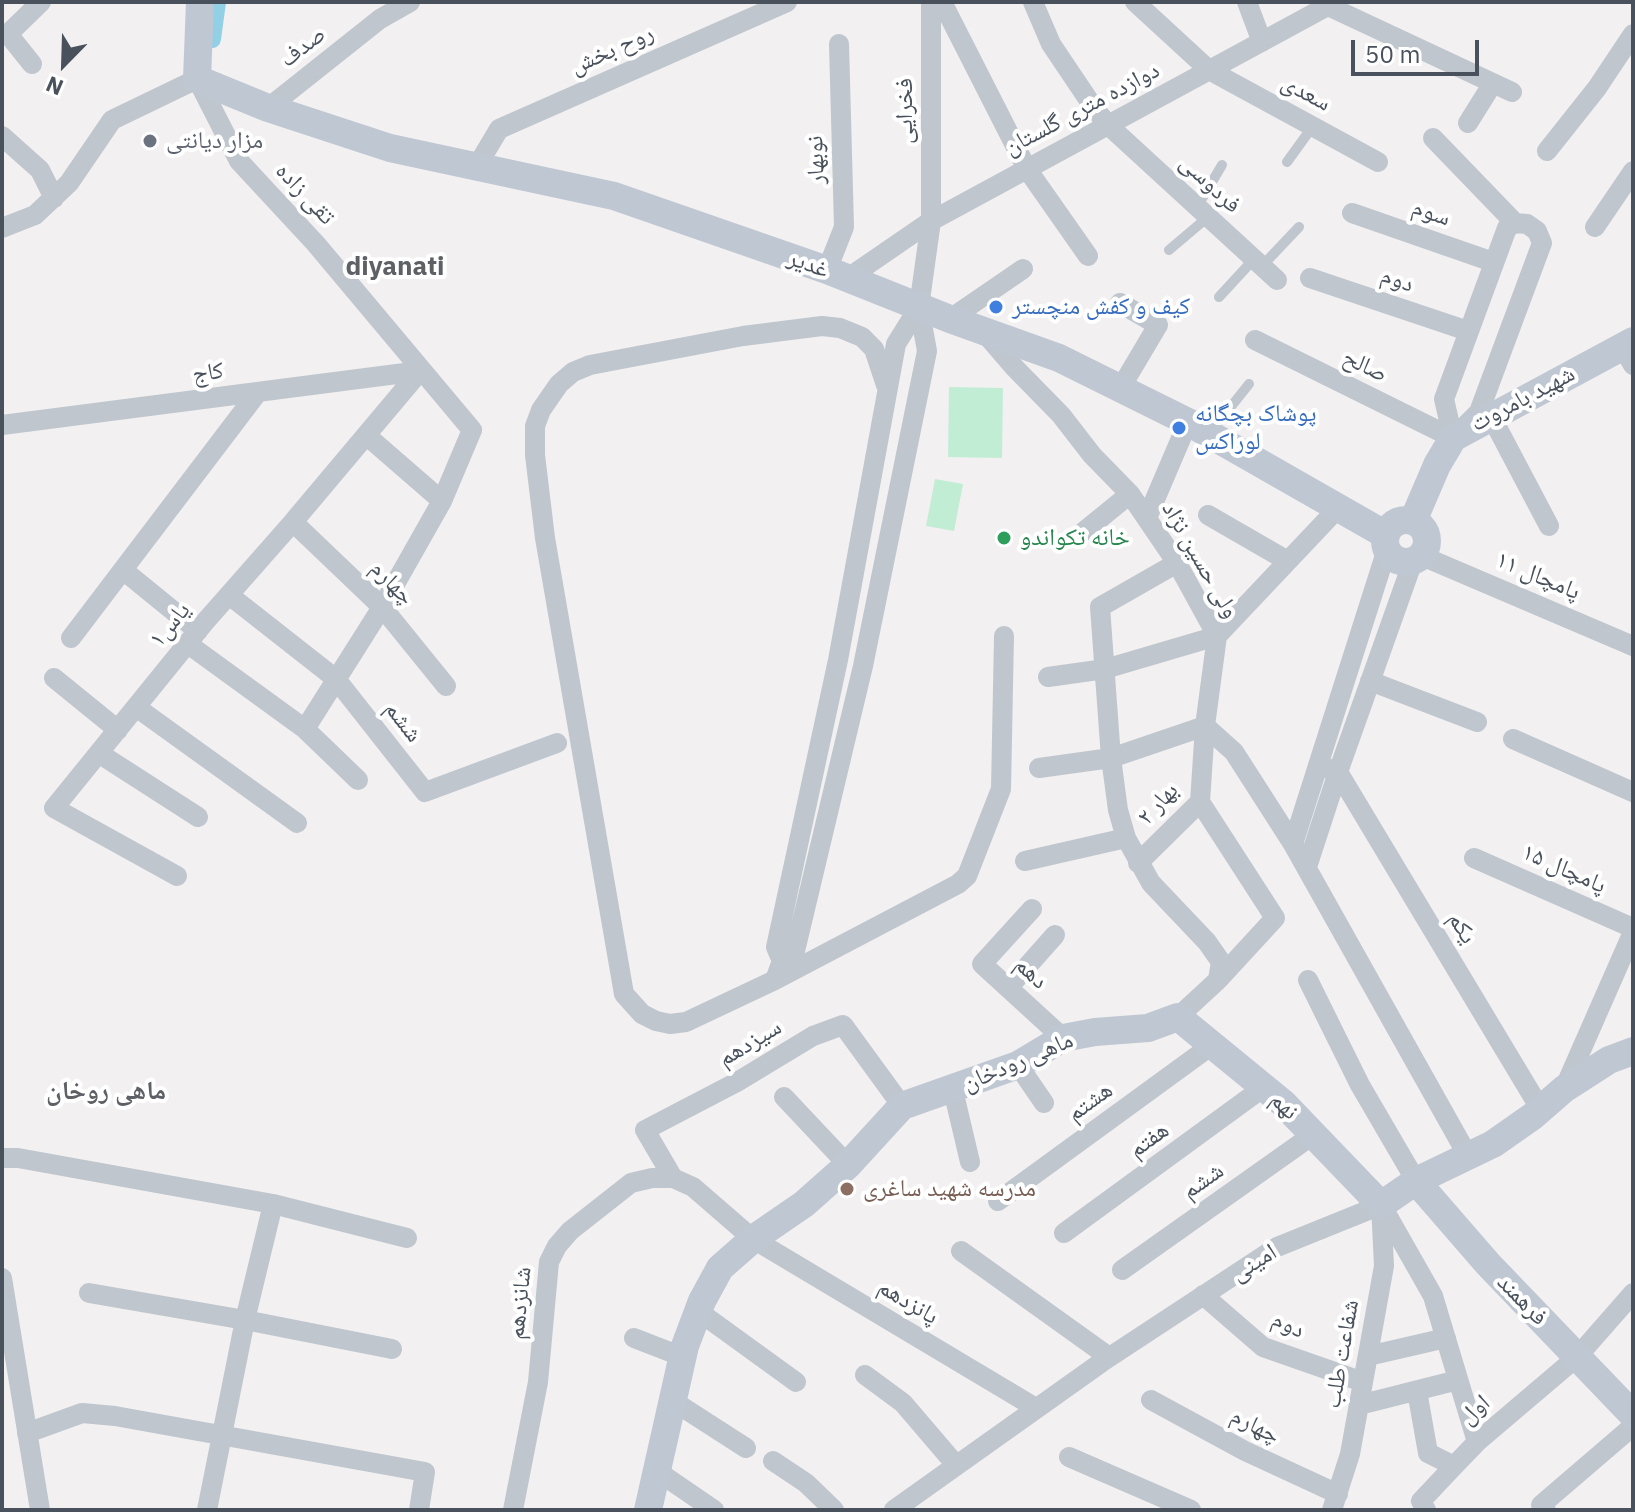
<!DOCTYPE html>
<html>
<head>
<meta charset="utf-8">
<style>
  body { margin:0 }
  #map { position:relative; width:1635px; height:1512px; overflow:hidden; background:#f2f0f0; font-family:"IBM Plex Sans",sans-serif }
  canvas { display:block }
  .frame { position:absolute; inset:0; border:4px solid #49525c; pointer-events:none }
  .north { position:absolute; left:24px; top:24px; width:80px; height:80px; -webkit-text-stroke:6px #fff; paint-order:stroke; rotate:203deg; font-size:22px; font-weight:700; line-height:32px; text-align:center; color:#49525c }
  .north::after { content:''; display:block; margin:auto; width:28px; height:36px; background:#49525c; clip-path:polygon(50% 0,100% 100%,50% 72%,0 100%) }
  .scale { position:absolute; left:1351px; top:40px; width:128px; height:36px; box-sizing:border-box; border:4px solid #49525c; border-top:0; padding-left:10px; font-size:24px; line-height:28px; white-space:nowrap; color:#49525c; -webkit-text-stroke:6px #fff; paint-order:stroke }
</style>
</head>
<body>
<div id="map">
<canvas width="1635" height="1512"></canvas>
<div class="frame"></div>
<div class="north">N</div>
<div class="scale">50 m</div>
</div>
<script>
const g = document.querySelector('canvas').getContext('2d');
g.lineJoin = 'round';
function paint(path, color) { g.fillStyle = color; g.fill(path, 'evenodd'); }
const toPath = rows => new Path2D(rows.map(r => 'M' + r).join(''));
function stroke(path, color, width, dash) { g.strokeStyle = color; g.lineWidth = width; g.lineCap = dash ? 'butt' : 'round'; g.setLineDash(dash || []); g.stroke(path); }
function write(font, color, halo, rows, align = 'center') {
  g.font = font + ' "IBM Plex Sans","Noto Naskh Arabic",sans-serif'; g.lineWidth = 8; g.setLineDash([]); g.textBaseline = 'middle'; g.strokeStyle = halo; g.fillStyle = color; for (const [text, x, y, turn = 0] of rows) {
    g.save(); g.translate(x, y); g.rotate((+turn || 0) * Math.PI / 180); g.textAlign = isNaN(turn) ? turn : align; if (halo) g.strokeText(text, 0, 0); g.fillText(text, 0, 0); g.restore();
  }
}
paint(toPath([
  [949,387,1003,388,1002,458,948,457],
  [935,479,963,484,954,531,926,526]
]), '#c2edd5');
stroke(toPath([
  [212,39,217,2]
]), '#92d0e6', 18);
stroke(toPath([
  [1287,162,1313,126],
  [1197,207,1222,165],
  [1169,250,1208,217],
  [1262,266,1299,227],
  [1219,297,1254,259],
  [1210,433,1249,384]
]), '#bfc6ce', 10);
stroke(toPath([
  [942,2,1027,169,1088,256],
  [1033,2,1051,44,1092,105,1108,125,1277,280],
  [1135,2,1209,70,1378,162],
  [1247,2,1262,42],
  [1328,6,1512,92],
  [32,64,8,34,41,2],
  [268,108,380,19,410,2],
  [1468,123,1493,83],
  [2,136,40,170,54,198],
  [1433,138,1515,223],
  [1547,151,1597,88,1633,34],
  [477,166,499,129,787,2],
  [1352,213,1493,262],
  [1515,223,1527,224,1537,231,1542,243,1479,412,1453,438,1444,399,1507,228,1515,223],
  [1595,227,1633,171],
  [2,228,35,215,69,183,112,120,197,79,239,161,316,244,472,430,442,501,382,607,305,729],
  [827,270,844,227,839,44],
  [848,278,931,221,1335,2],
  [1310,278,1468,331],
  [1120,303,1158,325,1120,389],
  [919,307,896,344,838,660,776,947,782,961,795,951,863,666,927,351,919,307,931,221,931,2],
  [950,319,1023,269],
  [983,331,1014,367,1061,415,1092,455,1130,494,1177,563,1217,636,1205,726,1234,752,1293,844,1468,1156],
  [1255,340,1453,438],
  [1622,346,1633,365],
  [1491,416,1549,526],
  [2,425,420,371],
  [366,435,442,501],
  [1208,515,1286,560],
  [1147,518,1188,422],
  [293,522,382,607,446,686],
  [1082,533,1130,494],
  [1422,556,1633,646],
  [1177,563,1100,607,1111,758,1118,810,1126,838,1151,883,1207,942,1221,962,1218,980,1178,1017],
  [123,570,198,631],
  [229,595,336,679,425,792,557,743],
  [71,638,258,392],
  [188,644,305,729,358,780],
  [1048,677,1105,669,1217,636,1339,507],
  [54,678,118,730],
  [1370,681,1477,722],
  [136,707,297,823],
  [1513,739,1633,792],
  [100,754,198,817],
  [1318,765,1338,772,1541,1110],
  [1039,768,1111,758,1205,726,1200,802,1138,863],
  [1200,802,1275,918,1218,980],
  [1293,844,1387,549],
  [1474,858,1633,928],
  [1025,861,1126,838],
  [1307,867,1338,772,1413,561],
  [177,876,54,808,204,623,293,522,420,371],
  [1032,909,982,964,1063,1038],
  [782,961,775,980,686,1022,670,1024,656,1021,642,1014,624,994,545,538,535,455,535,426,541,410,559,384,573,372,590,365,743,336,822,326,840,328,862,337,874,349,886,385],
  [775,980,958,884,967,876,1001,789,1004,636],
  [1308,980,1360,1085,1416,1181],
  [1008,988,1055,935],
  [1018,1065,1044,1103],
  [1564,1089,1633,932],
  [953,1090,970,1162],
  [784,1097,848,1165],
  [2,1158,18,1158,273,1204,407,1238],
  [673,1178,645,1130,737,1082,813,1036,843,1025,902,1106],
  [998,1201,1212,1045],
  [1383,1208,1433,1296,1477,1442],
  [1064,1233,1264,1087],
  [961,1251,1109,1357],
  [1122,1270,1314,1134],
  [2,1278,40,1510],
  [89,1293,245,1320,392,1349],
  [1203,1295,1263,1347,1363,1382],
  [698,1311,796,1382],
  [634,1338,683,1357],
  [1368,1356,1446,1338],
  [865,1375,903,1403,956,1465],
  [1417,1391,1428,1453,1454,1466],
  [1151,1400,1245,1451,1338,1494],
  [673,1401,746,1448],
  [1359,1405,1458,1380],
  [27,1433,82,1413,115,1416,425,1472,419,1510],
  [1069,1457,1191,1510],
  [773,1461,806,1483,834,1510],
  [657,1471,714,1510],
  [207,1510,245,1320,273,1204],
  [513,1510,538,1382,549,1262,557,1246,570,1231,631,1183,652,1178,673,1178,693,1187,753,1239,1036,1408],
  [894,1510,1102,1362,1277,1247,1381,1205],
  [1332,1510,1350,1454,1384,1266,1381,1205],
  [1426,1510,1421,1501,1454,1466,1477,1442,1577,1357,1633,1293],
  [1546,1510,1541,1505,1633,1426]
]), '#bfc6ce', 20);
stroke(toPath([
  [200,2,197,79,268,108,390,148,614,196,827,270,950,319,1059,358,1188,422,1386,535],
  '1385 541a21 21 0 1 1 42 0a21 21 0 1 1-42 0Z',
  [1413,521,1437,465,1453,438,1633,341],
  [1416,1181,1488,1264,1633,1415],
  [648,1510,685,1346,702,1301,720,1268,753,1239,804,1204,848,1165,902,1106,1018,1065,1063,1038,1095,1032,1148,1028,1178,1017,1283,1103,1381,1205,1416,1181,1493,1144,1533,1116,1564,1089,1609,1060,1633,1051]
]), '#bfc7d2', 28);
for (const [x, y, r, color] of [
  [150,141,8,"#6b7280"],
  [996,307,8,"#3f7fe0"],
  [1179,428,8,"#3f7fe0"],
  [1004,538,8,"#2e9e5b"],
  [847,1189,8,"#8d6e63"]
]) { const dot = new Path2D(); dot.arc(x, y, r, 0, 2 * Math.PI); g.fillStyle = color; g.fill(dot); stroke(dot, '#fff', 3); }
write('24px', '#49525c', '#fff', [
  ["صدف",303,47,-38],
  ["روح بخش",612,50,-24],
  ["سعدی",1306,93,28],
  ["دوازده متری گلستان",1082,109,-28],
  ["فخرایی",905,111,-90],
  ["نوبهار",816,160,-92],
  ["فردوسی",1210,184,43],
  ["تقی زاده",305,194,47],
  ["سوم",1431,213,19],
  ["غدیر",808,264,20],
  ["دوم",1397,280,19],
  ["صالح",1365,366,26],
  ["کاج",208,373,-8],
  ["شهید بامروت",1523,399,-28],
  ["ولی حسین نژاد",1200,560,60],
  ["پامچال ۱۱",1538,576,23],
  ["چهارم",392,583,46],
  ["یاس۱",170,625,-51],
  ["ششم",403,722,52],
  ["بهار ۲",1158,804,-48],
  ["پامچال ۱۵",1564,869,24],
  ["یکم",1462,928,59],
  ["دهم",1031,973,43],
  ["سیزدهم",750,1043,-31],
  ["ماهی رودخان",1018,1062,-23],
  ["هشتم",1090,1102,-36],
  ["نهم",1284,1106,43],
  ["هفتم",1149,1140,-36],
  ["ششم",1203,1181,-35],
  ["امینی",1254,1263,-32],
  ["فرهمند",1522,1300,46],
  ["پانزدهم",908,1302,31],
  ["شانزدهم",520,1303,-84],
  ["دوم",1288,1325,25],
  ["شفاعت طلب",1342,1354,-80],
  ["اول",1475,1410,-41],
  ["چهارم",1255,1426,27]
]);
write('24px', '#5b616d', '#fff', [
  ["مزار دیانتی",166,141]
], 'left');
write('24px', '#366cbe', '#fff', [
  ["کیف و کفش منچستر",1012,307],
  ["پوشاک بچگانه",1195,414],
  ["لوراکس",1195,442]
], 'left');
write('24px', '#27864d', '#fff', [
  ["خانه تکواندو",1020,538]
], 'left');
write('24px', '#785e54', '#fff', [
  ["مدرسه شهید ساغری",863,1189]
], 'left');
write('bold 26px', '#5d6065', '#fff', [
  ["diyanati",395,267],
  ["ماهی روخان",106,1091]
]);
</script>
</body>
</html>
